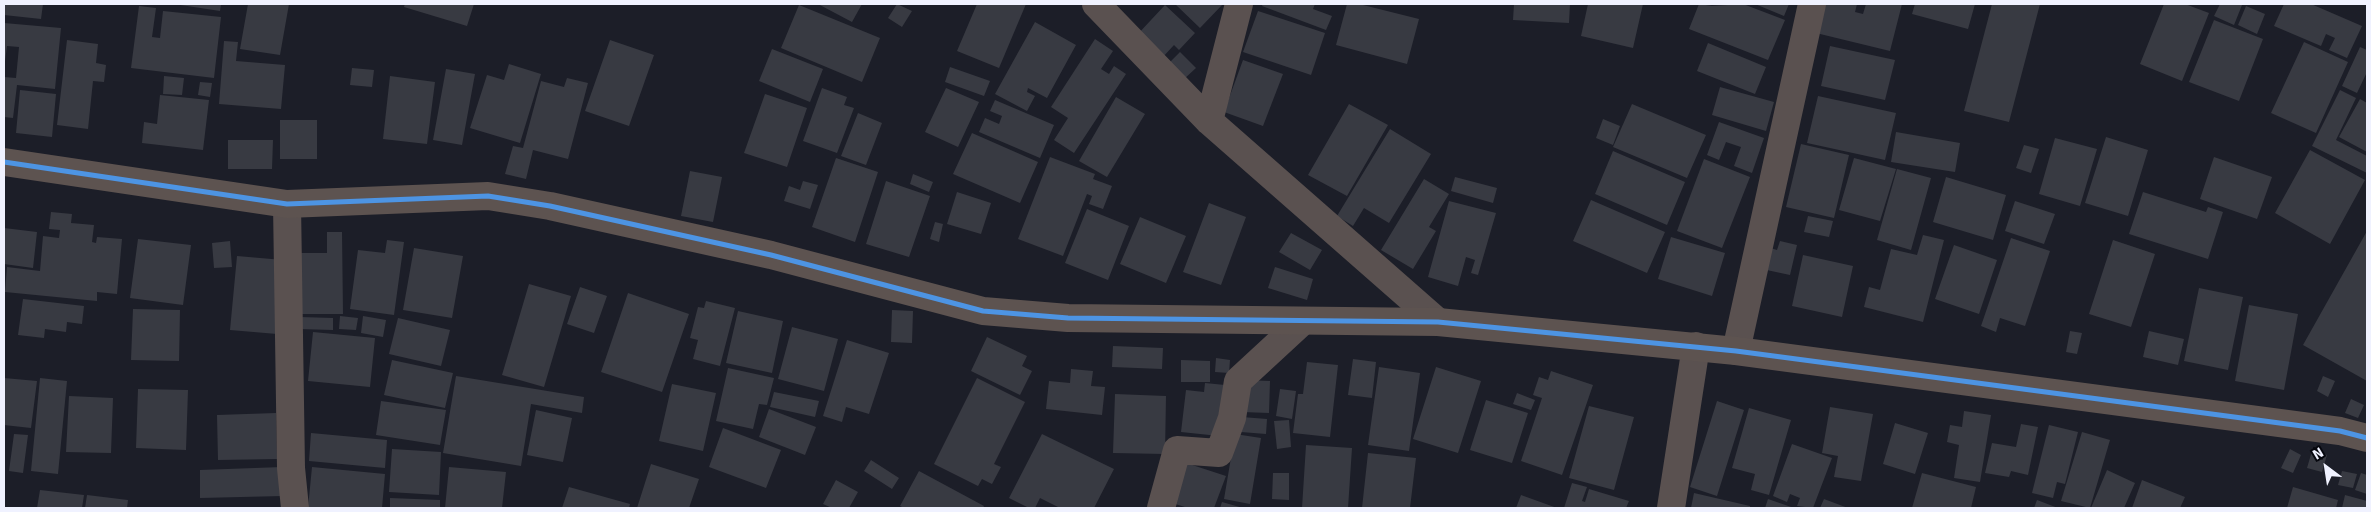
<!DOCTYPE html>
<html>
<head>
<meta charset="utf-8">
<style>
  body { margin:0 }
  #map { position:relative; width:2371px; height:512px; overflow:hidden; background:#1c1e28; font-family:Signika,sans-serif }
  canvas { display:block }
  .frame { position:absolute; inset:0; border:5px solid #f0f2ff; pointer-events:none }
  .north { position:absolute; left:2301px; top:442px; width:50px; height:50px; -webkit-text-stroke:4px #05060d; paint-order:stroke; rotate:329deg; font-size:14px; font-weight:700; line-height:20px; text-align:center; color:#f0f2ff }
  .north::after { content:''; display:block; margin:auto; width:18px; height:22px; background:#f0f2ff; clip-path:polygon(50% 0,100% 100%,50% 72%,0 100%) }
</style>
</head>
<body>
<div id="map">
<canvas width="2371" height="512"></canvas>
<div class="frame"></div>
<div class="north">N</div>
</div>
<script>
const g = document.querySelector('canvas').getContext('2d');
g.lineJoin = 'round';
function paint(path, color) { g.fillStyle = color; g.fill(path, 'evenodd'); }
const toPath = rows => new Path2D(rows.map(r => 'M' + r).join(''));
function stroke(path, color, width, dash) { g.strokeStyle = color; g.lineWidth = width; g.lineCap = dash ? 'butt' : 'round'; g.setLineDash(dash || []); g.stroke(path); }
paint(toPath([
  [4,4,43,4,41,19,4,15],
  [174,4,221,4,220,11],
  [248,4,289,4,280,55,240,49],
  [405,4,474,4,467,26,404,7],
  [818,4,862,4,852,22],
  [897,4,912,11,902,27,888,18],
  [977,4,1026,4,999,68,957,51],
  [1175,4,1223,4,1200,28],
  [1263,4,1315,4,1313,9,1332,16,1326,30,1262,6],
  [1347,4,1359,4,1419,19,1407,64,1336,45],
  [1514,4,1570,4,1569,23,1513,20],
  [1588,4,1643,4,1633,48,1581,36],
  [1699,4,1712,6,1743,4,1785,20,1768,60,1689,29],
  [1755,4,1789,4,1784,16],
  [1824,4,1857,4,1855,12,1863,14,1866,4,1902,4,1890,51,1816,33],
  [1915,4,1975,4,1968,29,1912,14],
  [1992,4,2040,4,2009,122,1964,111],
  [2164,4,2185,4,2209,13,2182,81,2140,64],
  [2220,4,2242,5,2234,25,2214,16],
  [2284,4,2311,4,2362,26,2347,58,2329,50,2335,38,2326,34,2321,46,2274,26],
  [799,5,880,38,862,82,781,48],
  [1165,5,1195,33,1179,50,1174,45,1162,58,1137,35],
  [139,6,156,8,152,37,160,38,163,11,221,17,214,78,131,68],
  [2246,6,2265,14,2257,34,2238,25],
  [1258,11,1325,33,1311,75,1243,52],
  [2214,20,2263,39,2239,101,2189,82],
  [1035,22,1076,45,1047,98,1028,88,1027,92,1035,96,1027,111,995,94],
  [4,23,61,28,55,89,17,85,13,118,4,117,4,77,16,78,19,47,7,46,4,69],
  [1095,39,1113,51,1101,69,1109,74,1114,66,1126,74,1074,153,1054,140,1068,118,1051,107],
  [67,40,98,44,96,63,106,65,104,82,93,81,88,129,57,125],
  [610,40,654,55,629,126,585,111],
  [224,41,238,42,236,61,285,65,281,109,219,104],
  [2304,42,2348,62,2316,133,2271,113],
  [1708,43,1766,67,1755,94,1697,71],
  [1830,46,1895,60,1885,100,1821,86],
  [2360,47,2367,50,2367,72,2357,93,2342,86],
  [772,49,823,69,810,102,759,81],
  [1180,52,1196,68,1183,80,1168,64],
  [1243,60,1283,74,1263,126,1224,112],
  [509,64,541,74,520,143,470,128,487,75,504,80],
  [950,67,990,81,984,96,945,82],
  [352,68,374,70,372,87,350,85],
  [446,69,475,74,462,145,433,140],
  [164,76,184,78,182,95,163,94],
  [390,76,435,82,427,144,383,139],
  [567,78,588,83,568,159,533,150,526,179,505,174,513,146,523,148,541,81,564,87],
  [200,82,212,83,210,97,198,95],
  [1720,87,1774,102,1766,131,1712,115],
  [822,88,847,97,844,105,854,108,837,153,803,141],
  [946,88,979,102,958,147,925,132],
  [20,90,56,94,52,137,16,133],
  [2340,90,2356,98,2336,140,2367,156,2367,173,2312,146],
  [765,94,807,108,787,167,744,153],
  [160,95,209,100,203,150,142,143,144,122,157,124],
  [1818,96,1896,113,1885,160,1807,143],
  [1116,97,1145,114,1107,177,1079,161],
  [2360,99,2367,103,2367,152,2339,137],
  [995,100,1054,125,1040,158,979,132,985,118,999,124,1002,116,990,111],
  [1349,104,1388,125,1347,196,1308,175],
  [1632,104,1706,135,1687,178,1613,147],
  [858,113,882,123,866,165,841,156],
  [1603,119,1620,126,1613,145,1596,138],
  [280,120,317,120,317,159,280,159],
  [1719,122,1764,138,1752,173,1734,166,1741,147,1726,142,1719,160,1707,155],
  [1390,129,1431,154,1389,223,1364,208,1353,226,1337,216],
  [1896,132,1960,143,1955,172,1891,162],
  [972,133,1038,162,1020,203,953,174],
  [2106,137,2148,150,2128,216,2085,203],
  [2055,138,2097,149,2080,206,2039,194],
  [228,140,273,140,272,169,228,169],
  [1801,144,1849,155,1834,218,1786,207],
  [2024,145,2039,149,2031,173,2016,168],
  [2310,150,2365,180,2330,244,2275,213],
  [1613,151,1685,182,1667,225,1595,194],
  [1050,157,1095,174,1093,179,1112,186,1103,209,1089,204,1092,196,1087,194,1063,256,1018,239],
  [2214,157,2272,177,2257,219,2200,199],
  [836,158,878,172,855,242,812,227],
  [1854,158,1896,169,1880,221,1839,210],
  [1704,159,1750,177,1722,248,1677,231],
  [1897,169,1931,178,1911,250,1877,240],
  [690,171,722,177,713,222,681,216],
  [913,174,933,182,929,192,910,184],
  [1455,177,1497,188,1493,203,1451,191],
  [1946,177,2006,195,1993,240,1933,222],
  [1424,179,1449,194,1429,227,1436,231,1413,269,1381,250],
  [803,181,818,185,810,209,784,201,789,186,800,190],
  [886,181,930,196,909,257,866,244],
  [957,192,991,203,981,234,947,224],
  [2143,192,2206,212,2208,207,2223,212,2208,259,2129,234],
  [1591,200,1665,232,1647,273,1573,241],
  [1449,201,1496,213,1478,275,1471,273,1475,260,1466,257,1458,286,1428,277],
  [2015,201,2055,214,2044,244,2005,231],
  [1209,203,1246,217,1221,285,1183,272],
  [1087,209,1129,226,1108,280,1065,263],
  [51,212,72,214,71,223,94,225,92,242,96,243,97,237,122,239,117,294,97,292,97,301,5,292,7,267,40,271,43,236,59,238,60,230,49,229],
  [1808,216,1833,221,1829,237,1804,232],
  [1140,217,1186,236,1166,283,1120,264],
  [935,222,943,224,939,242,930,239],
  [4,228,37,232,33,268,4,264],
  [2367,231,2367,381,2303,345],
  [327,232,342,232,343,314,299,314,298,253,327,253],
  [1291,233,1322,250,1310,270,1279,252],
  [1923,235,1944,240,1923,322,1864,307,1869,287,1880,290,1891,249,1917,255],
  [1671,237,1725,253,1712,296,1658,279],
  [2011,238,2050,251,2025,326,2000,318,1996,332,1981,326],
  [138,239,191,245,183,305,130,298],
  [387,240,404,242,394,315,350,309,358,250,385,253],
  [2113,240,2155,254,2131,327,2089,314],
  [230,241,232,267,214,268,212,243],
  [1780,241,1797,245,1790,275,1762,269,1767,247,1777,250],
  [1954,245,1997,260,1979,314,1935,299],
  [414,248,463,256,452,318,403,310],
  [1803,255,1853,266,1842,317,1792,306],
  [237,256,283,260,277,334,230,330],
  [1275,267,1313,279,1307,300,1268,288],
  [529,284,571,296,544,387,502,375],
  [580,287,607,296,594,333,567,324],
  [2199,288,2243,297,2228,370,2184,361],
  [628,293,689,314,662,392,601,372],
  [23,299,84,306,82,324,67,322,66,332,45,329,44,338,18,335],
  [706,301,735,308,720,366,693,359,698,340,690,338,698,307,704,308],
  [2249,305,2298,314,2284,390,2235,381],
  [133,309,180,310,179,361,131,360],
  [892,310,913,311,912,343,891,342],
  [738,311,783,321,772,373,726,363],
  [340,316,358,318,356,330,339,329],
  [363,316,386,320,383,337,361,333],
  [300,317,333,318,333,330,299,329],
  [398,318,450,330,441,366,389,354],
  [792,327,838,339,824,391,778,379],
  [2070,331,2082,333,2077,354,2066,352],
  [2149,331,2184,339,2178,365,2143,357],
  [313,332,375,338,370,387,308,381],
  [987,337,1027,356,1022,366,1032,371,1020,395,971,371],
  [847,340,889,353,869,414,846,407,842,422,823,416],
  [1113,346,1163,348,1162,369,1112,367],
  [1216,358,1230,360,1229,373,1215,372],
  [1353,359,1376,362,1372,398,1348,395],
  [392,360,453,373,445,408,384,395],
  [1181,360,1210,361,1210,382,1181,382],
  [1307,362,1338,365,1330,437,1293,433,1298,394,1303,394],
  [1379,367,1420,373,1409,451,1368,445],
  [1436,367,1481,381,1458,453,1413,439],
  [728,368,774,378,767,405,759,404,753,429,716,421],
  [1071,369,1093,371,1091,386,1105,387,1102,415,1046,409,1049,381,1070,383],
  [1551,371,1593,385,1562,475,1521,461,1542,398,1533,395,1539,377,1548,380],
  [456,376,584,397,582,413,531,404,521,466,443,453],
  [2323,376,2335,381,2328,397,2317,391],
  [4,378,37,381,31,428,4,425],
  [40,378,67,381,58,474,31,471],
  [977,378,1025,402,994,464,1001,467,992,484,982,479,978,486,934,464],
  [1243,380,1270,381,1269,413,1242,412],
  [1205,383,1225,385,1219,436,1181,432,1186,390,1204,392],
  [672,384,716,393,703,451,659,441],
  [138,389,188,390,186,450,136,448],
  [1280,389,1296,391,1292,419,1276,416],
  [774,392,819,401,815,417,770,407],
  [1517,393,1535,400,1531,410,1513,404],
  [1115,394,1166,396,1165,454,1113,453],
  [69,396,113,398,111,453,66,452],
  [2351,399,2364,405,2358,418,2345,413],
  [1486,400,1528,413,1512,463,1470,450],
  [381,401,446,410,440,445,376,435],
  [1717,401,1744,410,1717,496,1690,487],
  [1589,406,1634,417,1614,490,1569,478],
  [1830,407,1873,414,1861,481,1834,477,1838,456,1822,453],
  [1749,408,1791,420,1769,495,1751,490,1755,474,1732,468],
  [769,409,816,427,805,455,759,437],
  [536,410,572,418,563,462,527,455],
  [1964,411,1991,415,1980,482,1954,478,1959,445,1947,442,1950,425,1962,427],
  [276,413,277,459,218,460,217,415],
  [1242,417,1267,419,1266,434,1241,432],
  [1289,420,1291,447,1277,449,1274,421],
  [1895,423,1928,433,1915,474,1883,464],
  [2021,424,2038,427,2028,475,2011,471,2009,477,1985,473,1992,443,2016,447],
  [2049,425,2078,432,2065,484,2057,482,2053,498,2032,493],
  [723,428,781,450,766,488,709,467],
  [2082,432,2110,440,2090,508,2061,501],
  [311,433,387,440,385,468,309,461],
  [14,434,28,435,23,473,9,471],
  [1042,434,1114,469,1094,508,1060,508,1040,498,1035,508,1029,508,1009,498],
  [1235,434,1261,438,1250,504,1224,499],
  [1792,444,1832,458,1813,508,1797,506,1800,498,1790,494,1787,502,1773,496],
  [1306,445,1352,448,1348,508,1302,508],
  [392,449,441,452,439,495,389,492],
  [2290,449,2301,455,2293,473,2281,468],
  [2312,451,2327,455,2322,472,2307,468],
  [1368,453,1416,458,1410,508,1362,508],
  [871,460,899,478,892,489,864,471],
  [1183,462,1226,476,1214,508,1188,508,1169,502],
  [651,464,699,479,689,508,637,508],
  [282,467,283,496,200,498,200,470],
  [312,467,385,474,382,508,308,508],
  [449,467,506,472,502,508,445,508],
  [2107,470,2135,483,2124,508,2091,508],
  [919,471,984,506,983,508,904,508,900,506],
  [2342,471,2357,474,2353,488,2338,485],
  [1273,473,1289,473,1289,500,1272,499],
  [1922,473,1976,487,1971,508,1912,508],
  [2361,473,2367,475,2367,494,2355,490],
  [836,480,858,492,849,508,832,508,823,504],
  [2142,480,2185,497,2180,508,2132,508],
  [1572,483,1587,487,1582,501,1585,502,1589,489,1629,501,1626,508,1564,508],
  [569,487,630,504,629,508,562,508],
  [2293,487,2338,500,2336,508,2287,508],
  [40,490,84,495,82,508,37,508],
  [1694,493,1750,506,1750,508,1691,508],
  [87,495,128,500,127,508,85,508],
  [1521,495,1557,508,1516,508],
  [2345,495,2367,501,2367,508,2342,508],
  [390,498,440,500,440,508,390,508],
  [1768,499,1794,508,1765,508],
  [1824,499,1848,508,1820,508],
  [2037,500,2058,508,2034,508],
  [1222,502,1243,508,1220,508]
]), '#383a42');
stroke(toPath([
  [1096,4,1209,121,1438,322],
  [1209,121,1239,4],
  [287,204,291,468,295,508],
  [1736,351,1812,4],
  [1161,508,1177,450,1219,453,1232,418,1238,381,1303,321],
  [1671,508,1696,346]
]), '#5a5150', 28);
stroke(toPath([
  [4,162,287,204,488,196,550,206,771,255,983,311,1068,318,1438,322,1736,351,2340,431,2367,438]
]), '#5d5350', 28);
stroke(toPath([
  [4,162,287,204,488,196,550,206,771,255,983,311,1068,318,1438,322,1736,351,2340,431,2367,438]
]), '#4d94e3', 5);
</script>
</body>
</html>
